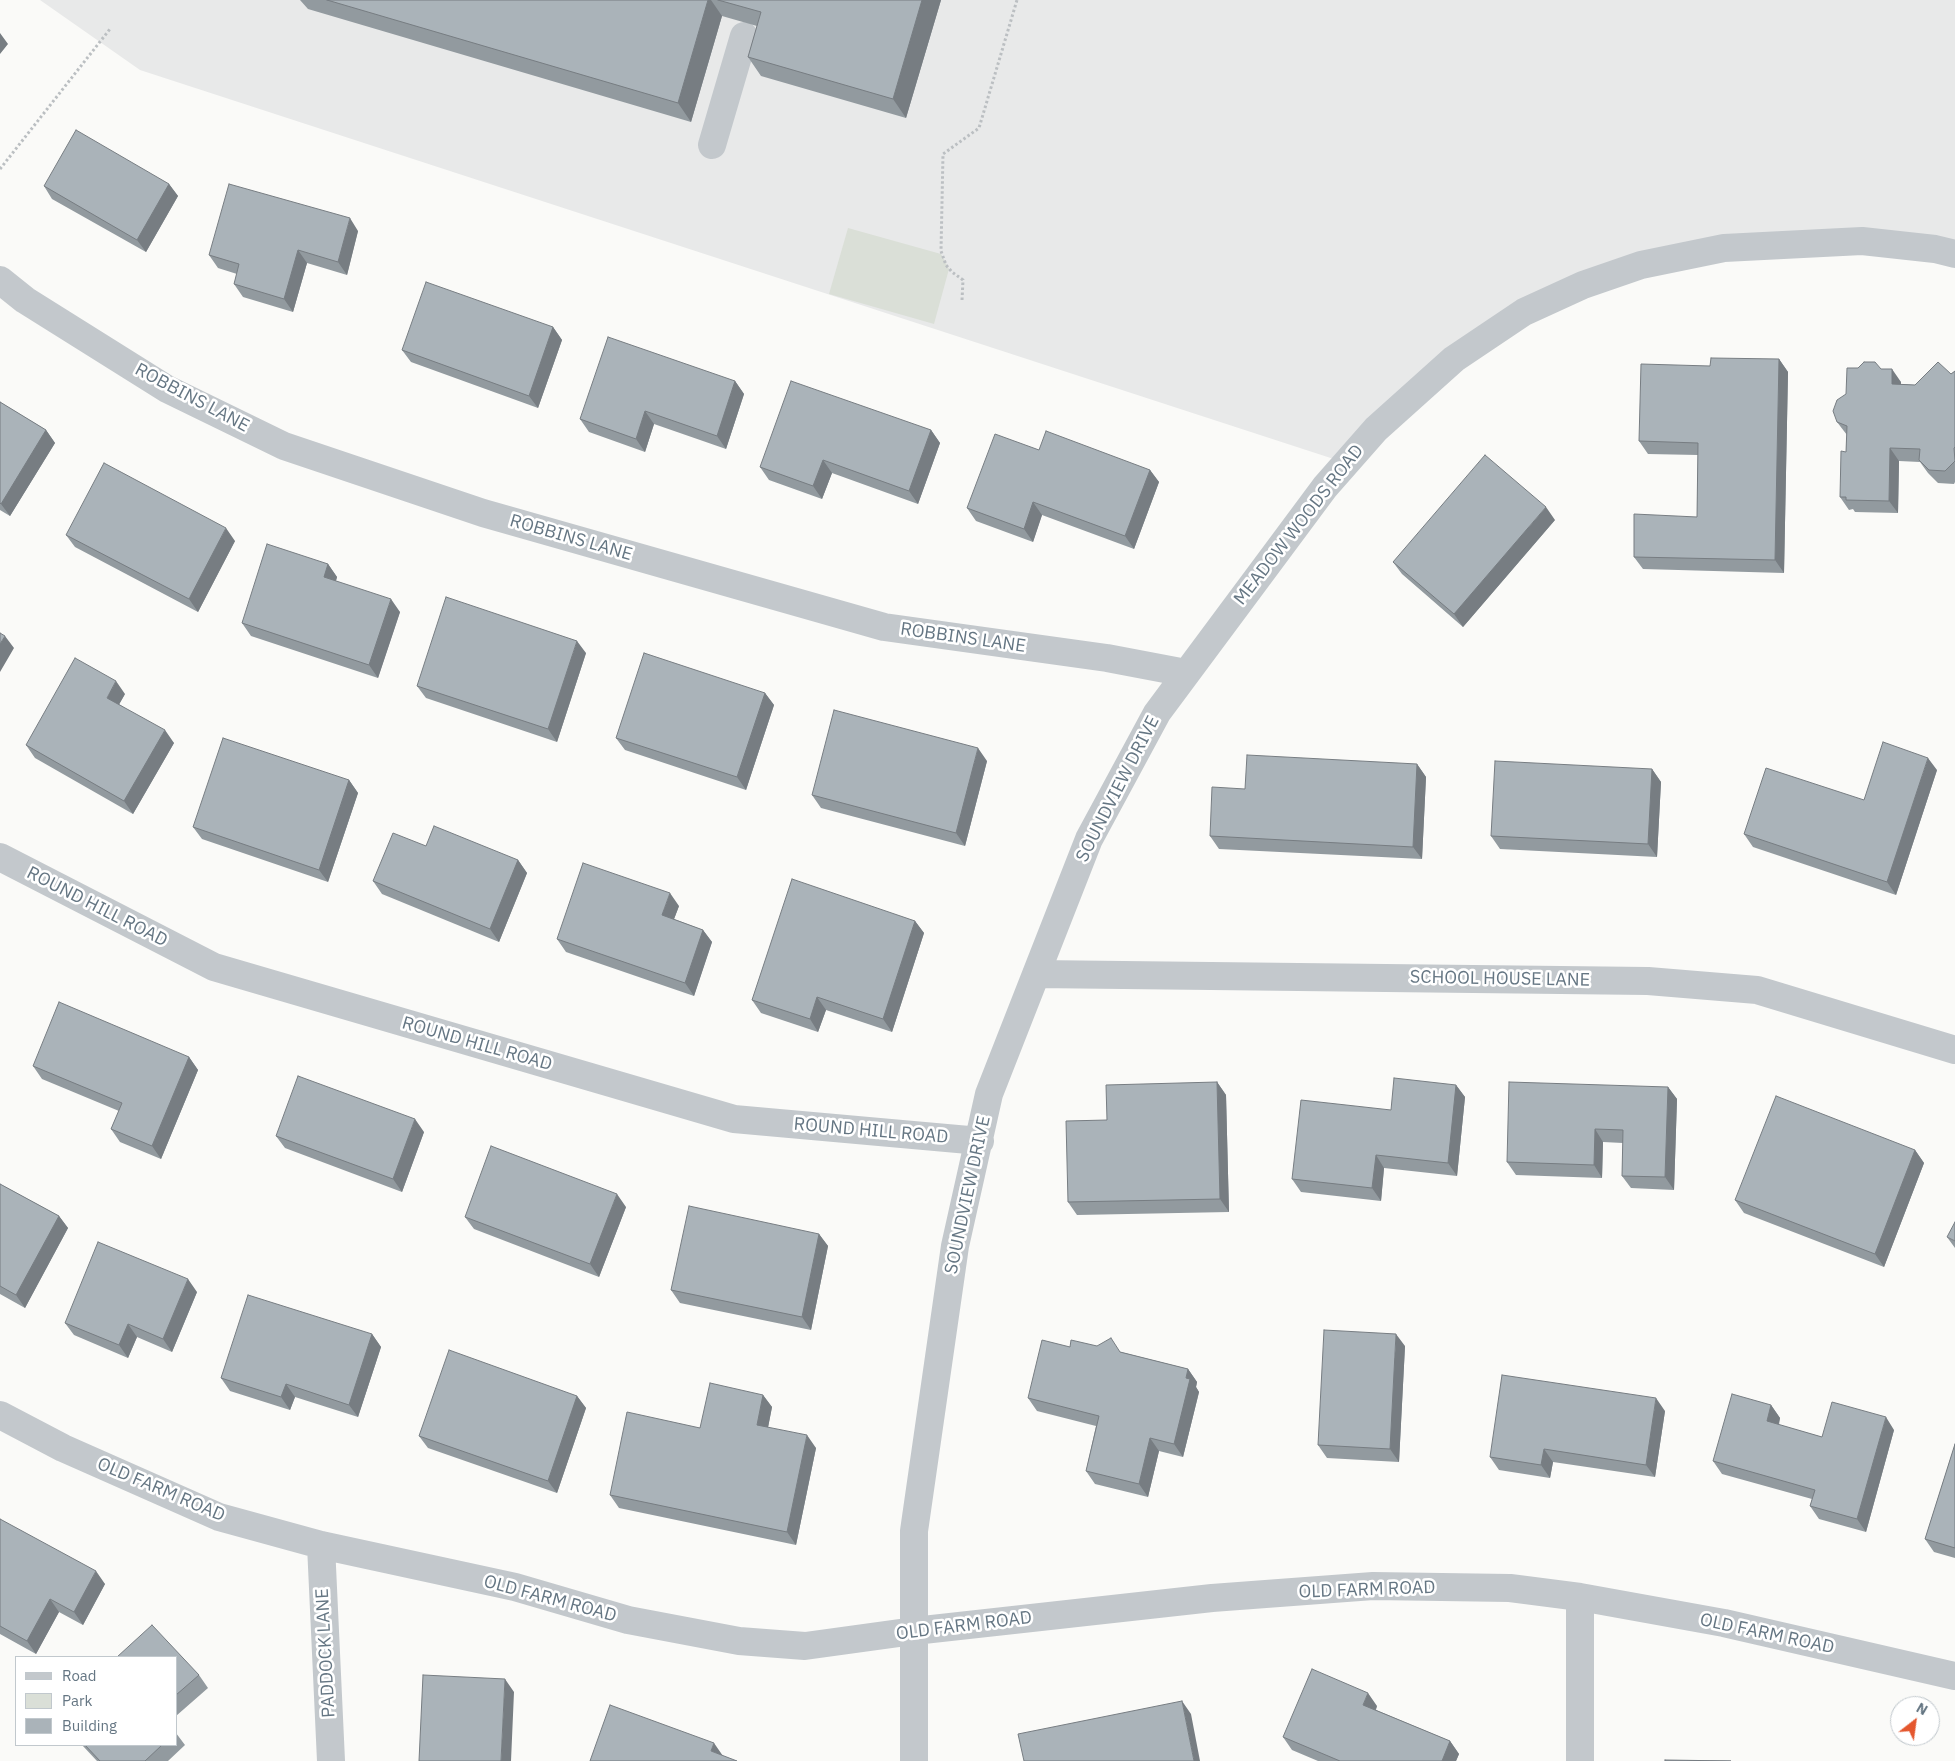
<!DOCTYPE html>
<html>
<head>
<meta charset="utf-8">
<style>
  body { margin:0 }
  #map { position:relative; width:1955px; height:1761px; overflow:hidden; background:#fafaf8; font-family:"IBM Plex Sans",sans-serif }
  canvas { display:block }
  .legend { position:absolute; left:15px; top:1656px; width:162px; height:90px; box-sizing:border-box; background:#fff; border:1px solid #c1c8cd; margin:0; padding:6px 9px; list-style:none; font-size:15px; color:#657683 }
  .legend li { display:flex; align-items:center; gap:10px; height:25px }
  .legend b { width:25px; border:1px solid #c1c8cd }
  .north { position:absolute; left:1890px; top:1696px; width:50px; height:50px; box-sizing:border-box; background:#fff; border:1px solid #c1c8cd; border-radius:50%; rotate:30deg; font-size:14px; font-weight:700; line-height:20px; text-align:center; color:#657683 }
  .north::after { content:''; display:block; margin:auto; width:18px; height:22px; background:#e4572e; clip-path:polygon(50% 0,100% 100%,50% 72%,0 100%) }
</style>
</head>
<body>
<div id="map">
<canvas width="1955" height="1761"></canvas>
<ul class="legend">
<li><b style="height:6px;background:#c3c8cc"></b>Road</li>
<li><b style="height:14px;background:#dadfd7"></b>Park</li>
<li><b style="height:14px;background:#aab3b9"></b>Building</li>
</ul>
<div class="north">N</div>
</div>
<script>
const g = document.querySelector('canvas').getContext('2d');
g.lineJoin = 'round';
function paint(path, color) { g.fillStyle = color; g.fill(path, 'evenodd'); }
const toPath = rows => new Path2D(rows.map(r => 'M' + r).join(''));
function stroke(path, color, width, dash) { g.strokeStyle = color; g.lineWidth = width; g.lineCap = dash ? 'butt' : 'round'; g.setLineDash(dash || []); g.stroke(path); }
function write(font, color, halo, rows, align = 'center') {
  g.font = font + ' "IBM Plex Sans",sans-serif'; g.lineWidth = 5; g.setLineDash([]); g.textBaseline = 'middle'; g.strokeStyle = halo; g.fillStyle = color; for (const [text, x, y, turn = 0] of rows) {
    g.save(); g.translate(x, y); g.rotate((+turn || 0) * Math.PI / 180); g.textAlign = isNaN(turn) ? turn : align; if (halo) g.strokeText(text, 0, 0); g.fillText(text, 0, 0); g.restore();
  }
}
paint(toPath([
  [40,0,1955,0,1955,254,1724,248,1524,312,1346,463,140,70]
]), '#e8e9e9');
paint(toPath([
  [848,228,941,254,949,269,934,324,829,294]
]), '#dadfd7');
stroke(toPath([
  [0,169,110,29],
  [962,300,963,280,952,272,946,265,941,251,943,154,979,128,1017,0]
]), '#bbbfc2', 3, [2.5, 2.5]);
stroke(toPath([
  [712,145,744,36],
  [0,280,25,300,167,389,284,446,483,513,884,627,1107,658,1186,673],
  [0,857,214,967,734,1119,980,1141],
  [1036,974,1648,981,1757,990,1955,1050],
  [0,1415,63,1448,219,1517,321,1545,515,1587,628,1620,739,1641,805,1646,914,1631,1212,1598,1373,1586,1510,1588,1580,1597,1724,1623,1955,1676],
  [321,1545,331,1761],
  [914,1761,914,1531,955,1246,989,1094,1089,839,1157,713,1325,487,1376,429,1454,359,1524,312,1583,285,1641,265,1724,248,1862,241,1935,249,1955,254],
  [1580,1761,1580,1597]
]), '#c3c8cc', 28);
paint(toPath([
  [300,0,941,0,906,118,761,76,748,57,757,26,722,16,691,122,308,9],
  [169,184,178,196,146,252,52,199,44,186],
  [358,231,347,275,307,263,293,312,243,297,234,284,237,274,218,268,209,255],
  [553,327,562,340,538,408,411,362,402,350],
  [1779,359,1788,372,1784,573,1643,569,1634,557,1697,517,1698,455,1648,454,1639,441,1710,366],
  [1881,369,1901,382,1901,384,1915,385,1951,374,1955,371,1955,482,1954,484,1938,483,1928,473,1920,462,1899,461,1898,513,1855,512,1853,509,1849,510,1840,497,1846,452,1847,435,1837,422],
  [735,381,744,394,726,449,654,424,645,452,589,432,580,419],
  [0,402,46,430,55,443,10,516,0,510],
  [931,430,940,443,918,504,832,473,822,499,769,480,760,467],
  [1039,450,1150,470,1159,482,1134,549,1042,515,1033,542,976,521,967,508],
  [1555,520,1463,627,1402,574,1393,562],
  [66,535,235,541,198,612,75,547],
  [328,564,337,577,336,581,400,612,378,678,251,636,242,623],
  [586,653,557,742,426,698,417,686],
  [765,693,774,705,746,790,625,750,616,738],
  [125,694,119,704,174,743,133,814,35,758,26,745],
  [987,761,965,846,821,808,812,795],
  [1417,764,1426,777,1422,859,1219,849,1210,836,1245,789],
  [1652,769,1661,782,1657,857,1500,849,1491,836],
  [1937,770,1896,895,1753,847,1744,834,1864,800],
  [349,780,358,793,328,882,202,839,193,827],
  [426,846,518,860,527,873,499,942,382,894,373,881],
  [679,906,674,919,703,930,712,942,694,996,566,952,557,939],
  [915,921,924,933,892,1032,826,1010,818,1032,761,1013,752,1000],
  [189,1057,198,1070,161,1159,120,1142,111,1129,119,1111,42,1079,33,1066],
  [1217,1082,1226,1095,1229,1212,1077,1215,1068,1202,1107,1120],
  [1456,1085,1465,1097,1457,1176,1384,1168,1381,1201,1301,1192,1292,1179,1391,1110],
  [1668,1087,1677,1099,1674,1190,1631,1188,1622,1176,1623,1143,1603,1142,1602,1178,1516,1175,1507,1162],
  [424,1132,402,1192,285,1148,276,1136],
  [1915,1150,1924,1163,1884,1267,1744,1213,1735,1200],
  [0,1184,59,1216,68,1228,25,1308,0,1294],
  [626,1207,599,1277,474,1229,465,1217],
  [819,1234,828,1246,811,1330,680,1303,671,1290],
  [1947,1237,1955,1241,1955,1248],
  [197,1292,172,1352,137,1337,128,1358,74,1335,65,1323],
  [372,1334,381,1347,358,1417,295,1397,290,1410,230,1391,221,1378],
  [1405,1346,1399,1462,1327,1458,1318,1445],
  [1070,1347,1121,1352,1188,1369,1197,1382,1196,1387,1199,1392,1183,1457,1159,1451,1148,1497,1095,1484,1086,1471,1096,1426,1037,1411,1028,1398],
  [763,1395,772,1407,768,1427,816,1448,796,1545,619,1508,610,1495,700,1428],
  [577,1396,586,1408,557,1493,428,1448,419,1436],
  [1771,1405,1780,1418,1779,1425,1822,1437,1894,1430,1866,1532,1819,1519,1810,1506,1812,1499,1722,1474,1713,1461],
  [1665,1411,1655,1477,1553,1462,1550,1478,1499,1470,1490,1457],
  [1955,1444,1955,1558,1934,1552,1925,1539],
  [0,1519,105,1584,83,1625,59,1612,36,1654,0,1634],
  [176,1657,199,1675,208,1688,176,1716],
  [1377,1706,1376,1710,1450,1741,1459,1754,1456,1761,1318,1761,1292,1750,1283,1737],
  [176,1733,185,1745,168,1761,97,1761,82,1745,176,1745]
]), '#929a9f');
paint(toPath([
  [708,0,711,0,722,16,691,122,678,103],
  [922,0,941,0,906,118,893,99],
  [0,33,8,44,0,54],
  [169,184,178,196,146,252,137,240],
  [350,218,358,231,347,275,338,262],
  [298,250,307,263,293,312,284,299],
  [553,327,562,340,538,408,529,396],
  [1779,359,1788,372,1784,573,1775,560],
  [1892,369,1901,382,1901,397,1892,384],
  [735,381,744,394,726,449,717,436],
  [645,411,654,424,645,452,636,439],
  [46,430,55,443,10,516,1,504],
  [931,430,940,443,918,504,909,491],
  [1890,448,1899,461,1898,513,1889,501],
  [823,460,832,473,822,499,813,486],
  [1150,470,1159,482,1134,549,1125,536],
  [1033,502,1042,515,1033,542,1024,529],
  [1546,507,1555,520,1463,627,1454,614],
  [226,528,235,541,198,612,189,599],
  [328,564,337,577,333,590,324,577],
  [391,599,400,612,378,678,369,665],
  [5,636,14,648,0,672,0,644],
  [577,641,586,653,557,742,548,729],
  [116,681,125,694,116,710,107,698],
  [765,693,774,705,746,790,737,777],
  [165,730,174,743,133,814,124,801],
  [978,748,987,761,965,846,956,833],
  [1928,758,1937,770,1896,895,1887,882],
  [1417,764,1426,777,1422,859,1413,847],
  [1652,769,1661,782,1657,857,1648,844],
  [349,780,358,793,328,882,319,870],
  [518,860,527,873,499,942,490,929],
  [670,893,679,906,671,927,662,915],
  [915,921,924,933,892,1032,883,1019],
  [703,930,712,942,694,996,685,983],
  [817,997,826,1010,818,1032,810,1019],
  [189,1057,198,1070,161,1159,152,1146],
  [1217,1082,1226,1095,1229,1212,1220,1199],
  [1456,1085,1465,1097,1457,1176,1448,1163],
  [1668,1087,1677,1099,1674,1190,1665,1177],
  [415,1119,424,1132,402,1192,393,1179],
  [1595,1129,1603,1142,1602,1178,1594,1165],
  [1915,1150,1924,1163,1884,1267,1875,1254],
  [1376,1155,1384,1168,1381,1201,1372,1188],
  [617,1194,626,1207,599,1277,590,1264],
  [59,1216,68,1228,25,1308,16,1295],
  [819,1234,828,1246,811,1330,802,1317],
  [188,1279,197,1292,172,1352,163,1339],
  [128,1324,137,1337,128,1358,119,1345],
  [372,1334,381,1347,358,1417,349,1405],
  [1396,1334,1405,1346,1399,1462,1390,1449],
  [1188,1369,1197,1382,1196,1387,1199,1392,1183,1457,1174,1444],
  [286,1384,295,1397,290,1410,281,1397],
  [763,1395,772,1407,766,1438,757,1425],
  [577,1396,586,1408,557,1493,548,1481],
  [1656,1398,1665,1411,1655,1477,1646,1465],
  [1771,1405,1780,1418,1776,1434,1767,1421],
  [1886,1417,1894,1430,1866,1532,1857,1519],
  [807,1435,816,1448,796,1545,787,1532],
  [1150,1438,1159,1451,1148,1497,1139,1484],
  [1544,1449,1553,1462,1550,1478,1541,1465],
  [96,1571,105,1584,83,1625,74,1612],
  [50,1599,59,1612,36,1654,27,1641],
  [505,1679,514,1692,511,1761,501,1761],
  [1368,1693,1377,1706,1372,1718,1363,1705],
  [1182,1701,1191,1714,1200,1761,1194,1761],
  [1450,1741,1459,1754,1456,1761,1442,1761],
  [714,1743,723,1756,711,1751]
]), '#777d82');
const building = toPath([
  [327,0,708,0,678,103,327,0],
  [718,0,922,0,893,99,748,57,761,12,718,0],
  [76,130,169,184,137,240,44,186,76,130],
  [229,184,350,218,338,262,298,250,284,299,234,284,239,264,209,255,229,184],
  [426,282,553,327,529,396,402,350,426,282],
  [608,337,735,381,717,436,645,411,636,439,580,419,608,337],
  [1711,358,1779,359,1775,560,1634,557,1634,514,1697,517,1698,443,1639,441,1641,364,1710,366,1711,358],
  [1864,362,1875,362,1881,369,1892,369,1892,384,1915,385,1938,362,1951,374,1955,371,1955,447,1954,448,1955,461,1945,471,1929,470,1919,460,1920,449,1890,448,1889,501,1846,500,1846,497,1840,497,1841,451,1846,452,1847,426,1837,422,1833,411,1837,400,1846,394,1847,368,1858,368,1864,362],
  [791,381,931,430,909,491,823,460,813,486,760,467,791,381],
  [0,402,46,430,1,504,0,503,0,402],
  [1046,431,1150,470,1125,536,1033,502,1024,529,967,508,995,434,1039,450,1046,431],
  [1485,455,1546,507,1454,614,1393,562,1485,455],
  [104,463,226,528,189,599,66,535,104,463],
  [267,544,328,564,324,577,391,599,369,665,242,623,267,544],
  [446,597,577,641,548,729,417,686,446,597],
  [0,633,5,636,0,644,0,633],
  [644,653,765,693,737,777,616,738,644,653],
  [75,658,116,681,107,698,165,730,124,801,26,745,75,658],
  [834,710,978,748,956,833,812,795,834,710],
  [223,738,349,780,319,870,193,827,223,738],
  [1883,742,1928,758,1887,882,1744,834,1766,768,1864,800,1883,742],
  [1247,755,1417,764,1413,847,1210,836,1212,787,1245,789,1247,755],
  [1495,761,1652,769,1648,844,1491,836,1495,761],
  [434,826,518,860,490,929,373,881,393,833,426,846,434,826],
  [583,863,670,893,662,915,703,930,685,983,557,939,583,863],
  [792,879,915,921,883,1019,817,997,810,1019,752,1000,792,879],
  [59,1002,189,1057,152,1146,111,1129,122,1103,33,1066,59,1002],
  [298,1076,415,1119,393,1179,276,1136,298,1076],
  [1394,1078,1456,1085,1448,1163,1376,1155,1372,1188,1292,1179,1301,1100,1391,1110,1394,1078],
  [1217,1082,1220,1199,1068,1202,1066,1121,1107,1120,1106,1085,1217,1082],
  [1509,1082,1668,1087,1665,1177,1622,1176,1623,1130,1595,1129,1594,1165,1507,1162,1509,1082],
  [1776,1096,1915,1150,1875,1254,1735,1200,1776,1096],
  [491,1146,617,1194,590,1264,465,1217,491,1146],
  [0,1184,59,1216,16,1295,0,1286,0,1184],
  [689,1206,819,1234,802,1317,671,1290,689,1206],
  [1955,1222,1955,1241,1947,1237,1955,1222],
  [98,1242,188,1279,163,1339,128,1324,119,1345,65,1323,98,1242],
  [248,1295,372,1334,349,1405,286,1384,281,1397,221,1378,248,1295],
  [1324,1330,1396,1334,1390,1449,1318,1445,1324,1330],
  [1111,1338,1120,1352,1188,1369,1186,1378,1190,1379,1174,1444,1150,1438,1139,1484,1086,1471,1099,1416,1028,1398,1042,1340,1070,1347,1071,1340,1097,1346,1111,1338],
  [449,1350,577,1396,548,1481,419,1436,449,1350],
  [1502,1375,1656,1398,1646,1465,1544,1449,1541,1465,1490,1457,1502,1375],
  [710,1383,763,1395,757,1425,807,1435,787,1532,610,1495,627,1412,700,1428,710,1383],
  [1732,1394,1771,1405,1767,1421,1822,1437,1832,1402,1886,1417,1857,1519,1810,1506,1815,1490,1713,1461,1732,1394],
  [1955,1444,1955,1548,1925,1539,1955,1444],
  [0,1519,96,1571,74,1612,50,1599,27,1641,0,1626,0,1519],
  [152,1625,199,1675,176,1695,176,1657,117,1657,152,1625],
  [1312,1669,1368,1693,1363,1705,1450,1741,1442,1761,1340,1761,1283,1737,1312,1669],
  [423,1675,505,1679,501,1761,419,1761,423,1675],
  [1182,1701,1194,1761,1024,1761,1018,1734,1182,1701],
  [610,1705,714,1743,711,1751,737,1761,590,1761,610,1705],
  [85,1745,162,1745,145,1761,100,1761,85,1745],
  [1665,1760,1731,1761,1665,1761,1665,1760]
]);
paint(building, '#aab3b9');
stroke(building, '#777d82', 1);
write('18px', '#657683', '#fff', [
  ["ROBBINS LANE",192,398,28],
  ["MEADOW WOODS ROAD",1299,525,-52],
  ["ROBBINS LANE",571,538,16],
  ["ROBBINS LANE",963,638,8],
  ["SOUNDVIEW DRIVE",1118,789,-63],
  ["ROUND HILL ROAD",97,907,27],
  ["SCHOOL HOUSE LANE",1500,979,1],
  ["ROUND HILL ROAD",477,1044,16],
  ["ROUND HILL ROAD",871,1131,5],
  ["SOUNDVIEW DRIVE",968,1195,-78],
  ["OLD FARM ROAD",161,1490,23],
  ["OLD FARM ROAD",1367,1590,-2],
  ["OLD FARM ROAD",550,1599,15],
  ["OLD FARM ROAD",964,1626,-7],
  ["OLD FARM ROAD",1767,1634,12],
  ["PADDOCK LANE",326,1653,-93]
]);
</script>
</body>
</html>
